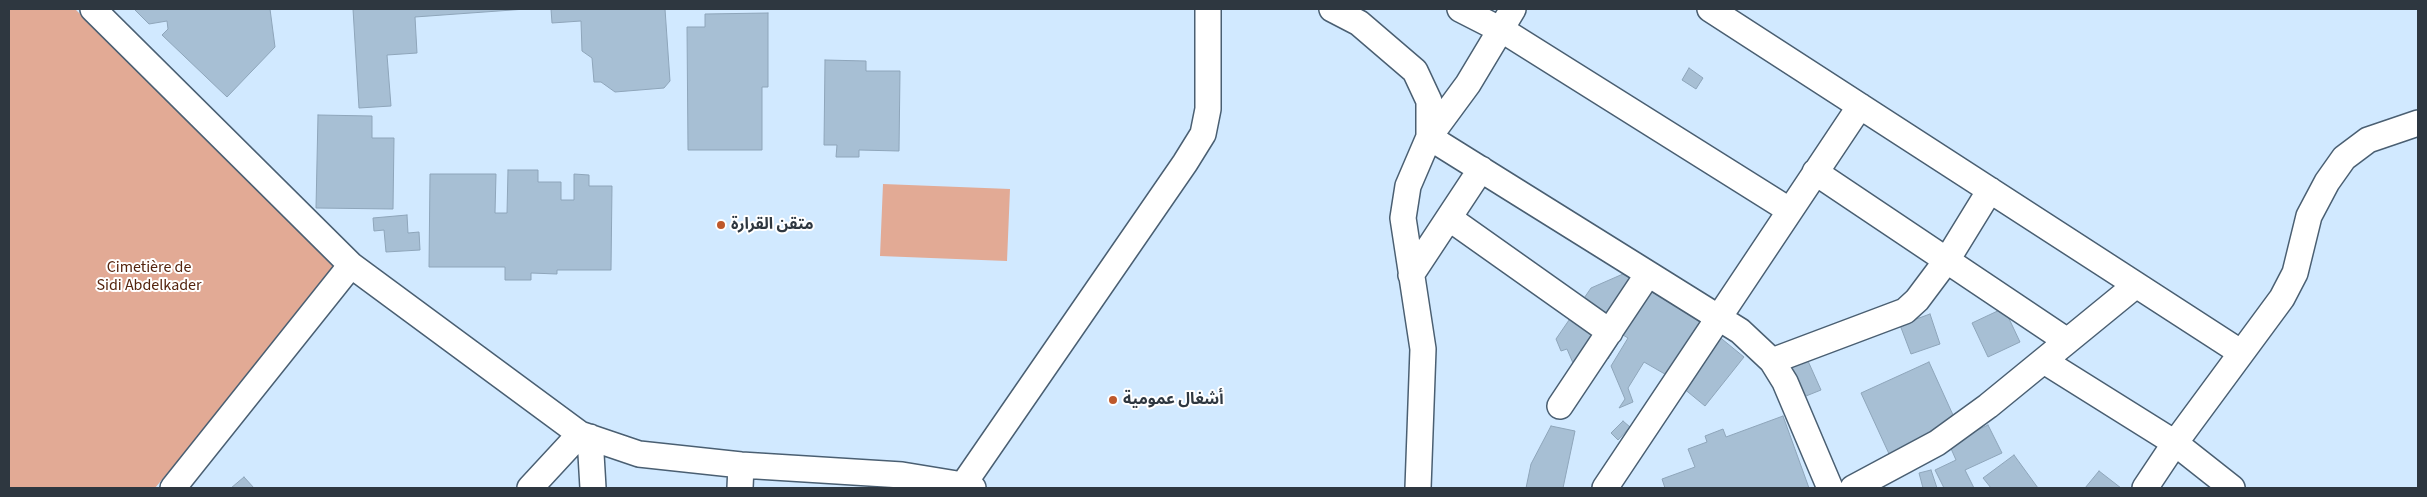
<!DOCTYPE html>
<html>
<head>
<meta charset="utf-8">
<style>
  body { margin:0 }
  #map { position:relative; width:2427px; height:497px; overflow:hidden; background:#d1e9ff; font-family:"Source Sans 3",sans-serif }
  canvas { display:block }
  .frame { position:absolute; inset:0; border:10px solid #2e3740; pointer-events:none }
</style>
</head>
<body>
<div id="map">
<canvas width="2427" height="497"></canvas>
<div class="frame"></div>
</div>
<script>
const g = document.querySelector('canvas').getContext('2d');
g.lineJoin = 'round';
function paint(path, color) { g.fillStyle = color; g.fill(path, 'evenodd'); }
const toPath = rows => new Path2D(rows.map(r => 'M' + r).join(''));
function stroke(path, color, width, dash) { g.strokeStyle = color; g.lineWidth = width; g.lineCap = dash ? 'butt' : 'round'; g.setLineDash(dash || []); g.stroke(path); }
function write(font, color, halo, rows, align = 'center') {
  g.font = font + ' "Source Sans 3","Noto Sans Arabic",sans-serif'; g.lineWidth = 4; g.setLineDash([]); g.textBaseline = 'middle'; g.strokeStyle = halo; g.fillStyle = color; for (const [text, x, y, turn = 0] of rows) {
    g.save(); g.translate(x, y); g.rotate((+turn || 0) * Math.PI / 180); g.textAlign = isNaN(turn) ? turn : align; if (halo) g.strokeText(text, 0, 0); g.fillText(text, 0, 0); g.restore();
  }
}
paint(toPath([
  [9,9,75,9,340,267,155,488,9,488],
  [883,184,1010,189,1007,261,880,256]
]), '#e2aa95');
const building = toPath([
  [134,9,270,9,275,47,227,97,162,35,168,29,167,21,149,24,134,9],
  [353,9,526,9,415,17,417,53,387,55,391,106,359,108,353,9],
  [551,9,665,9,670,81,664,88,615,92,601,82,594,82,592,58,582,51,581,21,552,23,551,9],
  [768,13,768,87,762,87,762,150,688,150,687,27,705,27,705,14,768,13],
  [825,60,866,61,866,71,900,71,899,151,859,150,859,157,836,157,837,145,824,145,825,60],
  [1689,68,1703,78,1696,89,1682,80,1689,68],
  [318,115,372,116,372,138,394,138,393,209,316,208,318,115],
  [508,170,538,170,538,182,561,182,561,200,574,200,574,174,589,175,589,186,612,186,611,270,557,270,557,274,531,273,531,280,505,280,505,267,429,267,430,174,496,174,495,213,507,213,508,170],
  [407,215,408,233,419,232,420,250,386,252,384,230,374,231,373,218,407,215],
  [1623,274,1702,323,1670,377,1644,362,1628,388,1633,402,1619,408,1625,399,1611,366,1628,338,1623,335,1608,359,1604,348,1587,359,1579,354,1573,363,1567,349,1561,351,1556,339,1591,288,1623,274],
  [2004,308,2020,342,1988,357,1972,323,2004,308],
  [1930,314,1940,344,1911,354,1900,325,1930,314],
  [1717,335,1744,357,1705,406,1677,383,1717,335],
  [1808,361,1821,390,1801,398,1788,369,1808,361],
  [1929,362,1958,426,1890,456,1861,393,1929,362],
  [1783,416,1809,488,1665,488,1662,479,1695,467,1688,449,1707,442,1705,436,1723,429,1726,437,1783,416],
  [1623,421,1630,427,1618,440,1611,433,1623,421],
  [1988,425,2002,453,1965,470,1974,488,1944,488,1935,470,1956,460,1949,444,1988,425],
  [1551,426,1575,431,1563,488,1526,488,1531,464,1551,426],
  [2014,455,2038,488,1991,488,1983,478,2014,455],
  [1931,470,1937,488,1923,488,1919,473,1931,470],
  [2099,471,2121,488,2085,488,2099,471],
  [244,477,254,488,231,488,244,477]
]);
paint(building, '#a7bfd4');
stroke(building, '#8ea5ba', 1);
const minor = toPath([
  [93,9,351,265,580,434,639,454,741,465,902,475,963,485,973,488],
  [1332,9,1359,23,1415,71,1429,101,1429,137,1408,186,1403,218,1423,349,1418,488],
  [1460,9,1507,33,1789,210],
  [1513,9,1468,84,1429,137,1740,331,1772,361,1785,382,1830,488],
  [1710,9,2240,352],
  [1815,172,2067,341],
  [1449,218,1610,332],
  [1411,275,1481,169],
  [1772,361,1905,311,1917,300,1947,260,1990,190],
  [2044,361,2175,443,2232,488],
  [1560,406,1648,274],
  [590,437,593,488],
  [963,485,1185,163,1203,134,1208,109,1208,9],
  [173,488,351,265],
  [530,488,580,434],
  [740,488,741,465],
  [1605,488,1860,106],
  [1853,488,1937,443,1988,406,2136,285],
  [2145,488,2175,443,2282,298,2295,273,2309,216,2327,182,2344,158,2368,140,2418,123]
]);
stroke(minor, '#4a5f72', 28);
stroke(minor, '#fff', 25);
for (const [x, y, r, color] of [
  [721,225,5,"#be582b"],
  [1113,400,5,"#be582b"]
]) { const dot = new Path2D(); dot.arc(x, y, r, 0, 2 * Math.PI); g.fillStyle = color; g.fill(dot); stroke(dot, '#fff', 2); }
write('bold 16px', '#2e3740', '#fff', [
  ["متقن القرارة",731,225],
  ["أشغال عمومية",1123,400]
], 'left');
write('16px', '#55240e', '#fff', [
  ["Cimetière de",149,268],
  ["Sidi Abdelkader",149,286]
]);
</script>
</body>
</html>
